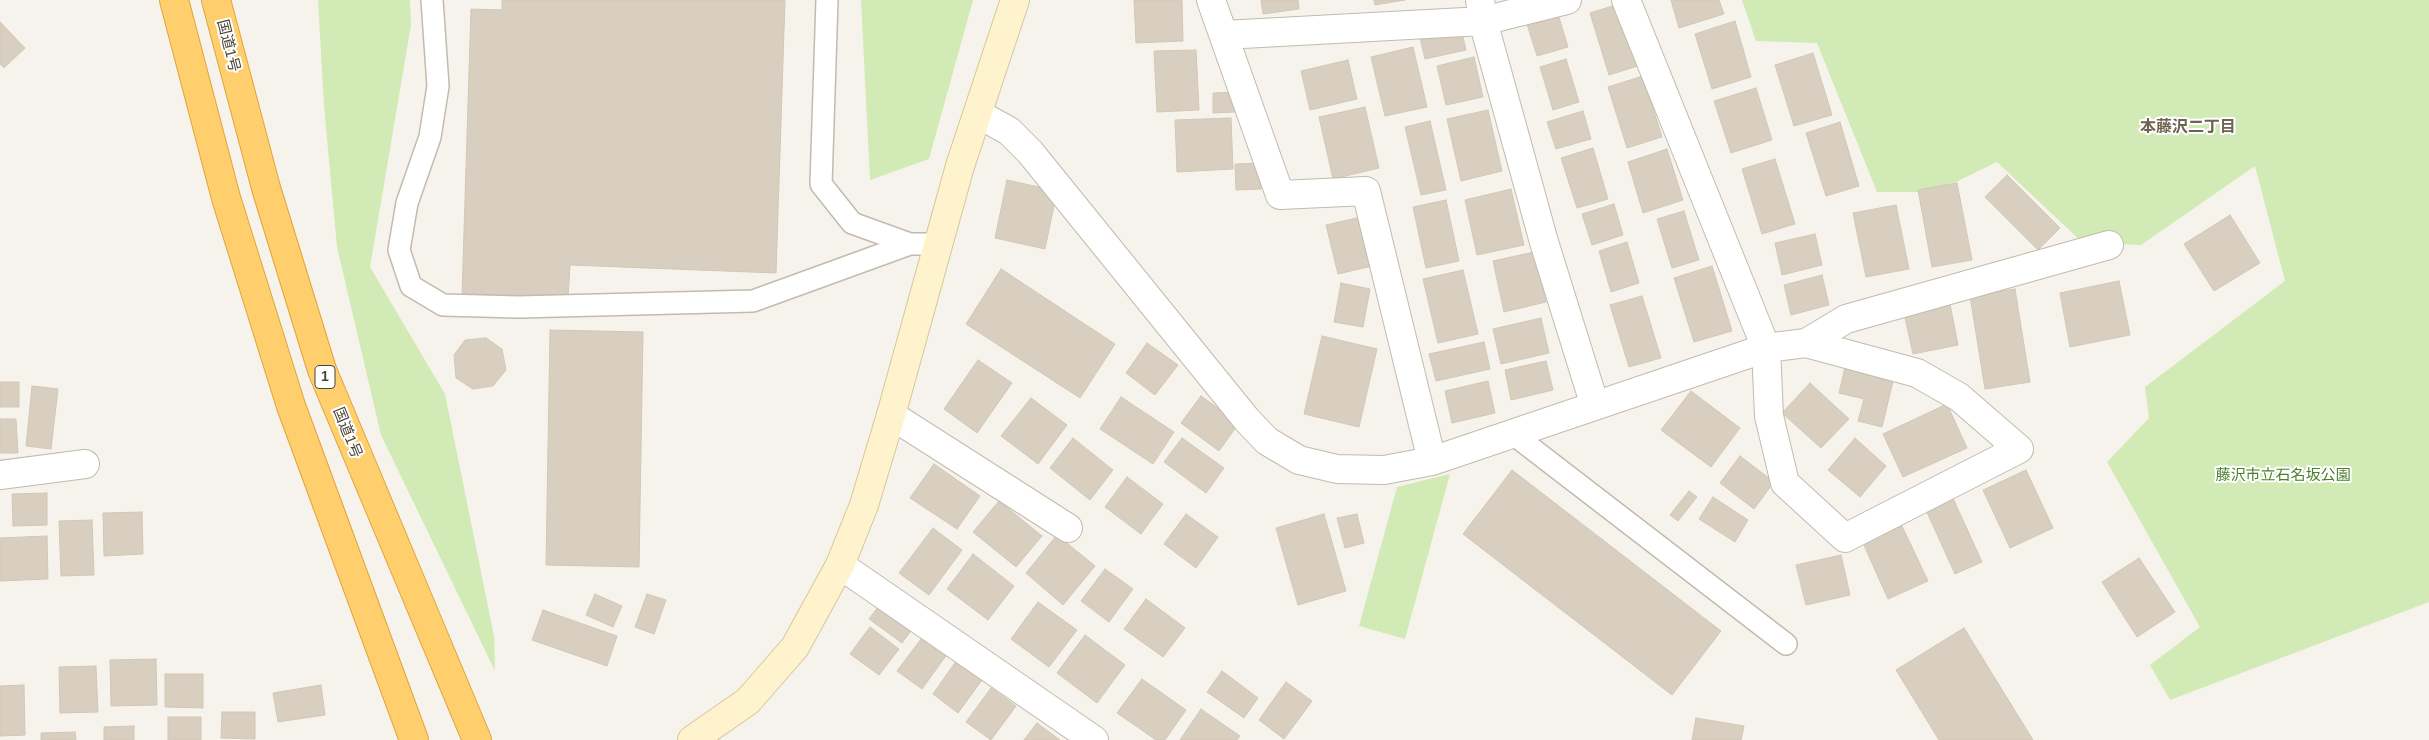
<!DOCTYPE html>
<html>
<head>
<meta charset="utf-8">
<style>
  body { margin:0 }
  canvas { display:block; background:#f6f3ec }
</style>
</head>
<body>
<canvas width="2429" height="740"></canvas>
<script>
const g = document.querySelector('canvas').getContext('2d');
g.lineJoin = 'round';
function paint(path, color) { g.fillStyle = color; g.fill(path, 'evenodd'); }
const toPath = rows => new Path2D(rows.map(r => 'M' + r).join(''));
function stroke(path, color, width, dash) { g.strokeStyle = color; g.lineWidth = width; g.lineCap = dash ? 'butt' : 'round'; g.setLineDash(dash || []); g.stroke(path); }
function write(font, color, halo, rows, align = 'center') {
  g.font = font + ' Helvetica,"Noto Sans JP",sans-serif'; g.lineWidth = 4; g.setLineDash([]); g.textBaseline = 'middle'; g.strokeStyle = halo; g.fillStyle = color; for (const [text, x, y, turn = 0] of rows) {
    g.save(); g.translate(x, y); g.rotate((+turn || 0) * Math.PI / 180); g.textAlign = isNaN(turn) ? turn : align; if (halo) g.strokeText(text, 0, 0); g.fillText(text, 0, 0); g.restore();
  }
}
paint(toPath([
  [318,0,410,0,411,25,370,267,445,394,494,636,495,671,381,435,337,247,324,106],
  [861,0,973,0,929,159,870,180],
  [1742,0,2429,0,2429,602,2170,700,2150,665,2200,627,2107,462,2149,418,2145,387,2285,281,2255,166,2141,245,2083,243,1997,162,1935,192,1877,192,1817,43,1756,41],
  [1450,474,1405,639,1359,626,1397,487]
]), '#d2eab5');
const building = toPath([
  [502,0,785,0,776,273,570,265,568,298,462,295,471,9,502,10,502,0],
  [1134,0,1182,0,1183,41,1136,43,1134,0],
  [1261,0,1298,0,1299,9,1263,14,1261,0],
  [1374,0,1405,0,1375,5,1374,0],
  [1671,0,1719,0,1724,14,1679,28,1671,0],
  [1619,4,1638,66,1609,75,1590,13,1619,4],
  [1558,14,1568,47,1537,56,1527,24,1558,14],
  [1735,21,1751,77,1712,89,1695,34,1735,21],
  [0,22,25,48,4,68,0,64,0,22],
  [1461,28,1466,50,1425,59,1420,38,1461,28],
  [1413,47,1427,107,1385,116,1371,57,1413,47],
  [1196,50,1199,110,1157,112,1154,51,1196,50],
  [1813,53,1832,115,1794,126,1775,65,1813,53],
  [1474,57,1483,97,1446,105,1437,66,1474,57],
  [1566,59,1579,102,1553,110,1540,67,1566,59],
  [1348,60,1357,99,1310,110,1301,71,1348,60],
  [1643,76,1662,137,1627,148,1608,87,1643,76],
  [1756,88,1772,140,1731,153,1714,101,1756,88],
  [1234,92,1235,112,1213,113,1213,93,1234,92],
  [1365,107,1379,168,1333,179,1319,117,1365,107],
  [1488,110,1502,171,1461,181,1447,119,1488,110],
  [1583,111,1591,139,1556,149,1547,122,1583,111],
  [1231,118,1233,169,1177,172,1175,120,1231,118],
  [1430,121,1446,190,1421,195,1405,127,1430,121],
  [1840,122,1859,186,1826,196,1806,133,1840,122],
  [1593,148,1608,199,1577,208,1561,158,1593,148],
  [1667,149,1683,200,1643,213,1628,162,1667,149],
  [1775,159,1795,224,1762,234,1742,169,1775,159],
  [1260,163,1261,189,1236,190,1235,164,1260,163],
  [2007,175,2060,228,2038,250,1985,197,2007,175],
  [1007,180,1057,191,1045,249,995,238,1007,180],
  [1957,183,1972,260,1932,267,1918,190,1957,183],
  [1511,189,1524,245,1477,255,1465,200,1511,189],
  [1446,200,1459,261,1426,268,1413,207,1446,200],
  [1614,204,1623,235,1592,245,1582,214,1614,204],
  [1896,205,1909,269,1866,277,1853,213,1896,205],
  [1684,211,1699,260,1672,268,1657,219,1684,211],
  [2230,215,2260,263,2214,291,2184,244,2230,215],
  [1361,217,1372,266,1338,274,1326,225,1361,217],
  [1815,234,1822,265,1782,275,1775,243,1815,234],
  [1627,242,1639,283,1611,292,1599,251,1627,242],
  [1534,252,1546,302,1504,312,1493,261,1534,252],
  [1712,266,1732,331,1694,342,1674,278,1712,266],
  [1001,269,1115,344,1080,398,966,324,1001,269],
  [1463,270,1478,334,1438,343,1423,279,1463,270],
  [1822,275,1829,305,1791,315,1784,285,1822,275],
  [2119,281,2130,335,2070,347,2060,293,2119,281],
  [1341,283,1370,289,1363,327,1334,322,1341,283],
  [2015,289,2030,382,1985,389,1970,296,2015,289],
  [1642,296,1661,358,1629,367,1610,305,1642,296],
  [1950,304,1958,345,1913,354,1904,313,1950,304],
  [1541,318,1549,353,1501,364,1493,329,1541,318],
  [550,330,643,332,639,567,546,565,550,330],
  [1322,336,1377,349,1359,427,1304,414,1322,336],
  [486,338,502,349,506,370,493,386,473,389,456,378,454,355,465,340,486,338],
  [1484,342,1490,369,1436,381,1429,354,1484,342],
  [1147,343,1178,365,1155,395,1126,373,1147,343],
  [978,360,1012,383,977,433,944,409,978,360],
  [1546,361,1553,390,1511,400,1505,370,1546,361],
  [1845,367,1895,373,1882,427,1858,421,1864,399,1839,393,1845,367],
  [1488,381,1495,413,1452,423,1445,391,1488,381],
  [0,382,19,382,19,407,0,407,0,382],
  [1810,383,1849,419,1821,448,1782,413,1810,383],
  [32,386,58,389,51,449,26,446,32,386],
  [1691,391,1740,428,1711,467,1661,430,1691,391],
  [1201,396,1239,423,1219,451,1181,423,1201,396],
  [1121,397,1174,432,1153,464,1100,429,1121,397],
  [1031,398,1067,425,1038,464,1001,436,1031,398],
  [1947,404,1967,448,1903,477,1883,434,1947,404],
  [0,419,16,419,18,453,0,453,0,419],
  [1073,438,1113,470,1090,500,1050,468,1073,438],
  [1182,438,1224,468,1206,493,1164,462,1182,438],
  [1855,438,1886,466,1860,497,1828,470,1855,438],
  [1740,456,1774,482,1754,509,1720,483,1740,456],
  [934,464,980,496,957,529,910,498,934,464],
  [1512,470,1721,631,1672,695,1463,534,1512,470],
  [2026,470,2053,528,2010,548,1983,490,2026,470],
  [1127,477,1163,504,1141,534,1105,507,1127,477],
  [1689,491,1697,497,1678,521,1670,515,1689,491],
  [47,493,47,525,13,526,12,494,47,493],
  [1952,496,1982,562,1955,574,1925,508,1952,496],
  [1713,497,1748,520,1735,542,1699,519,1713,497],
  [999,501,1042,536,1016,567,973,532,999,501],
  [142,512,143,554,104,556,103,513,142,512],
  [1186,514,1218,537,1196,568,1164,544,1186,514],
  [1324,514,1346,591,1298,605,1276,528,1324,514],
  [1357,514,1364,543,1345,548,1337,518,1357,514],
  [92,520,94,575,61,576,59,521,92,520],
  [1902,526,1928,581,1888,599,1863,543,1902,526],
  [933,528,962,550,929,595,899,573,933,528],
  [1057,535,1095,566,1063,605,1026,573,1057,535],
  [47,536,48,579,0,581,0,538,47,536],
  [973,554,1014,586,988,620,947,589,973,554],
  [1841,555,1850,595,1806,605,1796,565,1841,555],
  [2139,558,2175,612,2137,637,2102,582,2139,558],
  [1105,569,1133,589,1109,622,1081,601,1105,569],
  [595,594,622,606,613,627,586,615,595,594],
  [647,594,666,600,654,634,635,627,647,594],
  [884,599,917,623,902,643,869,619,884,599],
  [1146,599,1185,628,1163,657,1124,629,1146,599],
  [1038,602,1077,630,1049,667,1011,639,1038,602],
  [543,610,617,636,607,666,532,640,543,610],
  [870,627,899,649,879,675,850,654,870,627],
  [1964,628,2033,740,1939,740,1896,670,1964,628],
  [924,635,948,653,922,689,897,671,924,635],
  [1085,635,1125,665,1097,703,1057,673,1085,635],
  [959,657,985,676,958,713,933,694,959,657],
  [156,659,157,705,111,706,110,660,156,659],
  [96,666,98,712,60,713,59,667,96,666],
  [1222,671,1258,698,1244,718,1207,692,1222,671],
  [165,674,203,674,203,708,165,707,165,674],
  [1142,679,1186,710,1165,740,1156,740,1117,713,1142,679],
  [1286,682,1312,701,1284,739,1259,720,1286,682],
  [24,685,25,735,0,736,0,686,24,685],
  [321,685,325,715,278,722,273,693,321,685],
  [991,688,1016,706,991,740,966,722,991,688],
  [1201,709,1240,736,1237,740,1180,740,1201,709],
  [222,712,255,712,255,739,221,738,222,712],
  [168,717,201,717,201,740,168,740,168,717],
  [1696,718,1744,726,1741,740,1692,740,1696,718],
  [1037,723,1060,740,1024,740,1037,723],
  [134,726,134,740,104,740,104,727,134,726],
  [75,732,76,740,41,740,41,733,75,732]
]);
paint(building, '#d8cfc1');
stroke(building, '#d3c7b4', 1);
const lane = toPath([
  [432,0,438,86,430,137,407,203,399,250,411,286,443,305,519,307,753,301,910,244,939,244],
  [827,0,821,184,852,223,910,244],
  [1513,434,1786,644]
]);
const street = toPath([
  [1211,0,1280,195,1366,191,1432,461],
  [1480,0,1483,21,1544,242,1595,406],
  [1224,35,1483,21,1567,0],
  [978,114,1009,131,1030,152,1247,420,1267,441,1299,460,1337,469,1384,470,1432,461,1766,348,1806,343,1917,373,1959,397,2019,449,1845,538,1785,483,1769,416,1766,348,1626,0],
  [1806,343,1846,319,2109,245],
  [891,415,1068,528],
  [0,475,85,464],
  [840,565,1094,740]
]);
const secondary = toPath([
  [692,740,748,701,795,647,840,565,864,505,891,415,960,166,1015,0]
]);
const highway = toPath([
  [174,0,226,198,291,406,414,740],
  [216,0,266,188,322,370,477,740]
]);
stroke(lane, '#c2bbae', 24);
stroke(street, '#c2bbae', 30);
stroke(secondary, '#d6c79b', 30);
stroke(highway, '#e0a43c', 30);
stroke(lane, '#fff', 21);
stroke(street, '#fff', 28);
stroke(secondary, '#fff3cd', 28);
stroke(highway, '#ffcf6e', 28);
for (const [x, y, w] of [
  [325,377,20]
]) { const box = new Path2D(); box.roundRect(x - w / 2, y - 11.5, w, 23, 4); g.fillStyle = '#fff'; g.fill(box); stroke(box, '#4b4439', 1); }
write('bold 14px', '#4b4439', null, [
  ["1",325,377]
]);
write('15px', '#4b4439', '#fff', [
  ["国道1号",228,46,76],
  ["国道1号",347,433,68]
]);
write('15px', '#4a7f2a', '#fff', [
  ["藤沢市立石名坂公園",2283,476]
]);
write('bold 16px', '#6e6250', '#fff', [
  ["本藤沢二丁目",2188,128]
]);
</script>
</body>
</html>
